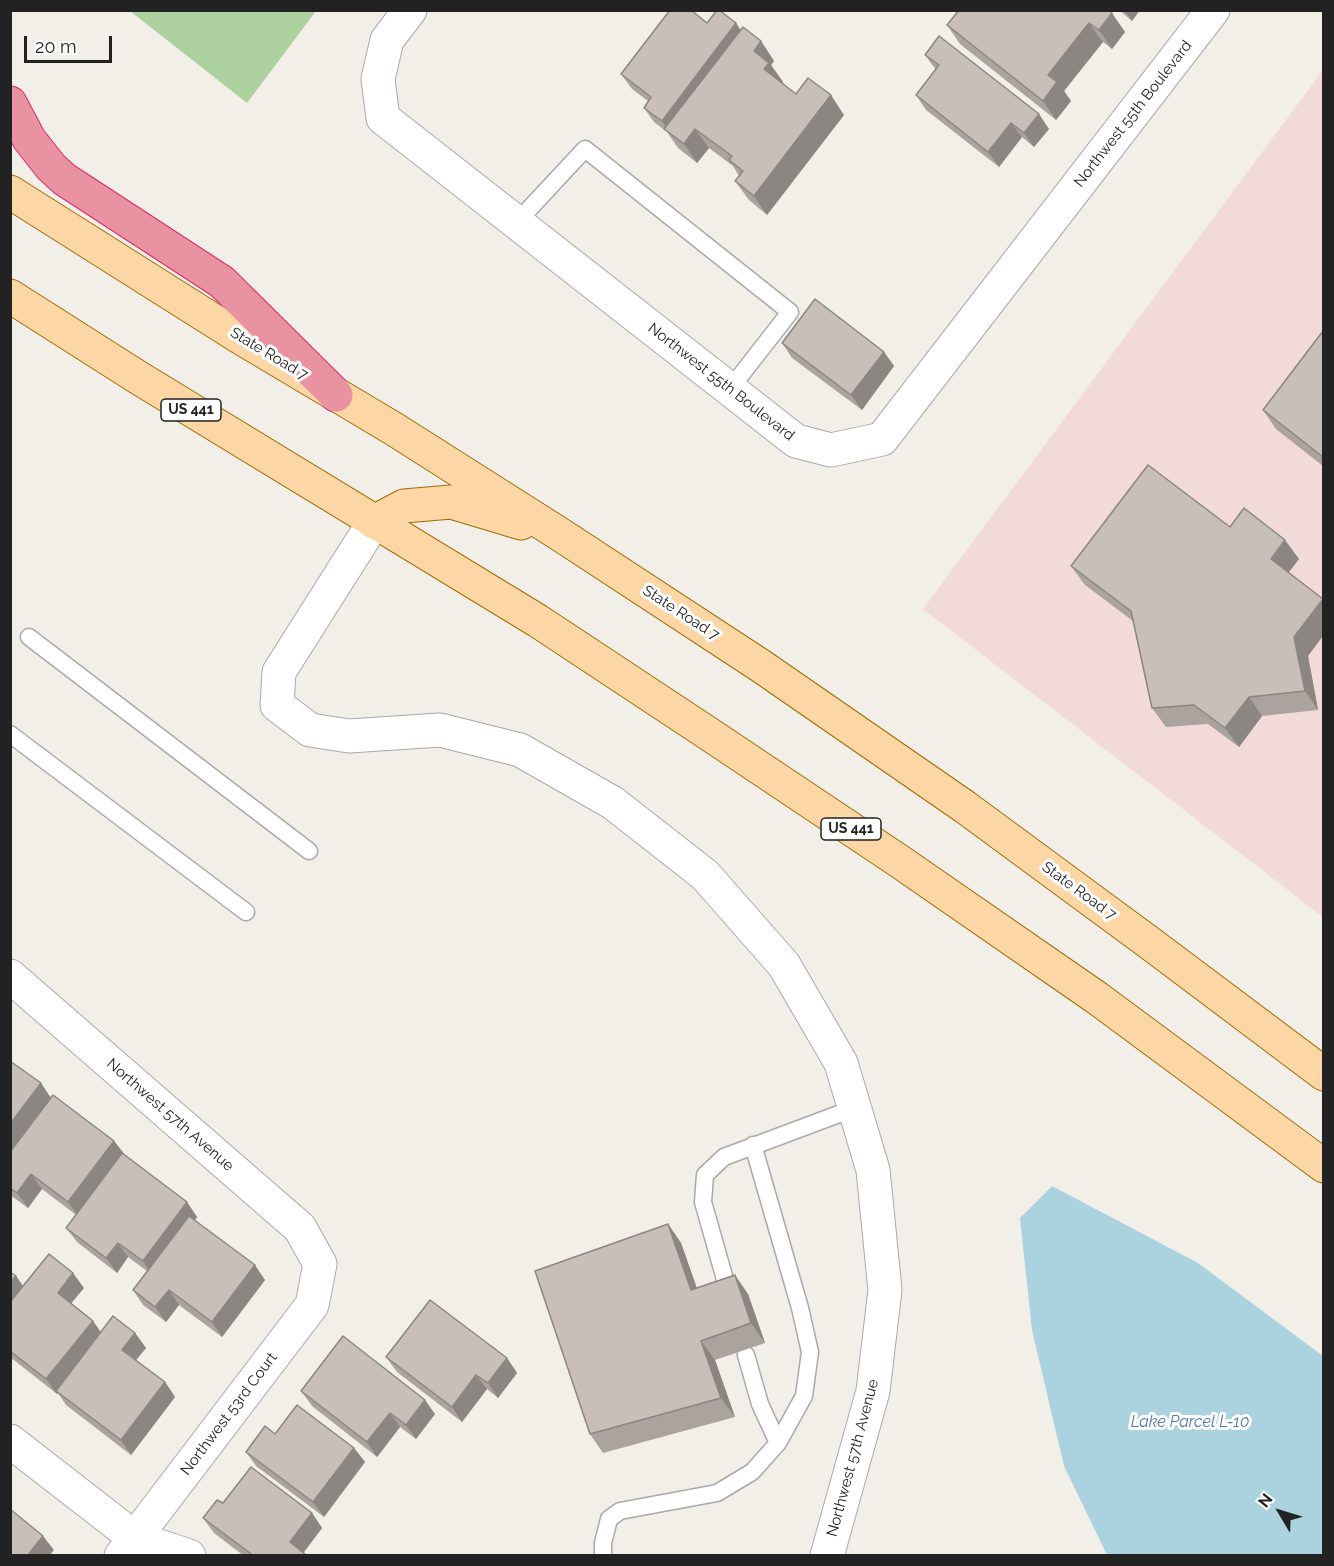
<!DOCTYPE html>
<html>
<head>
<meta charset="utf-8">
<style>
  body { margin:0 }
  #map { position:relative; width:1334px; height:1566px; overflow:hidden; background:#f2efe9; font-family:Raleway,sans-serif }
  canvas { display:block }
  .frame { position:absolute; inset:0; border:12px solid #222; pointer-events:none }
  .north { position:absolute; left:1250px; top:1482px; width:60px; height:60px; -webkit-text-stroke:4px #fff; paint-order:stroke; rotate:308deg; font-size:16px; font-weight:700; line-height:24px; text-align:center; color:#222 }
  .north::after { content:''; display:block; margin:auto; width:21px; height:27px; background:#222; clip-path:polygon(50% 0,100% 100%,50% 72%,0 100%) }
  .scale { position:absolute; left:24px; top:36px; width:88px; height:27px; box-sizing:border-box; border:3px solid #222; border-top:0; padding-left:8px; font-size:18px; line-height:21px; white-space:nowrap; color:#222; -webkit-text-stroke:4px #fff; paint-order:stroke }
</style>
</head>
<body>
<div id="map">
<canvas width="1334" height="1566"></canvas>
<div class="frame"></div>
<div class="north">N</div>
<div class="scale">20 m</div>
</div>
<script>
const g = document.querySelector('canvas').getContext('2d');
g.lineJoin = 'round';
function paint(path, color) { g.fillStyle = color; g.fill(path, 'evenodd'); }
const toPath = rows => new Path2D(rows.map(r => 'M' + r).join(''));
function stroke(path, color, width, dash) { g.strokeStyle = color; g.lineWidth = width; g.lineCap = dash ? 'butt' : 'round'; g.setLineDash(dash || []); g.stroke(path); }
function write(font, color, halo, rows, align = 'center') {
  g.font = font + ' Raleway,sans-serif'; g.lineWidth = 6; g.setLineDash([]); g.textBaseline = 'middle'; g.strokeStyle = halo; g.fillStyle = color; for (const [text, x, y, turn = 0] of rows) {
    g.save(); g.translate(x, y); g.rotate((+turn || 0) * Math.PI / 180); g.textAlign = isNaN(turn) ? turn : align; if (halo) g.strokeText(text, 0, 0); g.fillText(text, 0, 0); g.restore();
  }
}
paint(toPath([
  [1323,70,1323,917,923,609]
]), '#f2dad9');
paint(toPath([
  [130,11,316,11,247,103]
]), '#add19e');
paint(toPath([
  [1052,1186,1198,1263,1323,1356,1323,1555,1107,1555,1064,1466,1032,1330,1020,1218]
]), '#aad3df');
const service = toPath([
  [517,222,585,149,790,312,730,389],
  [29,637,309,851],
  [10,734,246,912],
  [730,1297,703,1202,705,1175,724,1157,855,1108],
  [746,1355,760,1404,778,1443],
  [603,1556,603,1543,609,1519,620,1511,717,1493,752,1472,778,1443,804,1396,810,1352,800,1308,753,1145]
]);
const minor = toPath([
  [410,10,387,40,378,79,383,118,796,441,831,450,882,439,1213,10],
  [374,522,279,672,277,705,310,730,349,736,440,730,520,750,613,803,705,875,784,965,841,1063,873,1170,885,1290,873,1391,827,1556],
  [10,976,300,1228,320,1264,312,1305,121,1556],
  [10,1441,135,1538,146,1555],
  [135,1538,189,1556]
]);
const primary = toPath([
  [10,192,238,336,394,429,561,535,761,666,965,807,1151,944,1324,1074],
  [10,296,139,378,538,621,706,732,899,861,1097,998,1324,1166],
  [374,522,404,506,451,502,521,523]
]);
const motorway = toPath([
  [10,103,29,139,51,167,64,179,222,282,336,395]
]);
stroke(service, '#a9a9a9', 19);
stroke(minor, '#a9a9a9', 35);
stroke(primary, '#a06b00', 35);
stroke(motorway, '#dc2a67', 35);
stroke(service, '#fff', 16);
stroke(minor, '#fff', 33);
stroke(primary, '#fcd6a4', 33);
stroke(motorway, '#e892a2', 33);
paint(toPath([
  [1108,10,1125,32,1112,49,1103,42,1064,91,1071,101,1056,120,960,44,947,25],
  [1119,10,1140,10,1132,21],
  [707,23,741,30,761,41,774,61,771,65,783,82,782,83,796,94,844,115,767,215,749,200,735,181,739,176,733,166,709,148,697,163,678,148,667,132,654,122,644,108,648,101,632,89,621,74],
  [925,55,1049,129,1034,147,1022,137,999,167,926,110,916,95,936,70],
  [1323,331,1323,466,1276,429,1263,410],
  [782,343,884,352,894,366,862,410,792,358],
  [1230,527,1299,559,1289,572,1308,656,1318,710,1262,716,1239,747,1208,724,1166,727,1152,708,1133,621,1085,585,1071,566],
  [114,1141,125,1155,187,1202,197,1217,195,1220,265,1280,222,1337,179,1305,166,1322,143,1305,133,1290,147,1271,128,1257,117,1273,77,1242,66,1228,76,1215,42,1189,28,1208,10,1195,10,1152],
  [668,1224,681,1243,697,1288,748,1294,765,1343,715,1360,735,1417,603,1453,590,1434],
  [10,1272,16,1276,23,1286,84,1288,71,1303,93,1321,101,1332,135,1333,146,1348,136,1360,165,1382,175,1397,131,1455,66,1405,58,1393,57,1394,10,1357],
  [386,1357,507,1358,517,1373,498,1398,487,1389,462,1422,397,1372],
  [301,1391,435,1414,416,1439,400,1427,377,1457,312,1406],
  [275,1434,354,1448,365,1462,324,1517,256,1466,246,1452],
  [223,1503,312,1513,322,1528,304,1552,306,1556,244,1556,214,1533,203,1518]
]), '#aba49e');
paint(toPath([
  [1124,10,1140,10,1132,21],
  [1112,13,1125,32,1112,49,1099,30],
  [736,23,746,38,670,133,662,121],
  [1089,23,1103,42,1064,91,1071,101,1056,120,1043,101,1048,75],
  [761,41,774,61,771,65,783,82,778,88,764,69,754,51],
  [831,95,844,115,767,215,754,196],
  [1039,114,1049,129,1034,147,1024,133],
  [1011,123,1022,137,999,167,988,152],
  [695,129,709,148,697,163,684,144],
  [884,352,894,366,862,410,851,395],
  [1285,540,1299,559,1284,578,1271,559],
  [1323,599,1323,636,1308,656,1318,710,1305,691,1294,637],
  [1249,697,1262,716,1239,747,1225,728],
  [41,1083,51,1098,10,1152,10,1124],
  [114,1141,125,1155,79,1217,68,1202],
  [31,1174,42,1189,28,1208,17,1193],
  [187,1202,197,1217,153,1276,143,1261],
  [668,1224,681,1243,704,1309,691,1290],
  [118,1243,128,1257,117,1273,106,1258],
  [255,1265,265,1280,222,1337,212,1322],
  [73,1273,84,1288,68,1307,58,1293],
  [735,1275,748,1294,765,1343,751,1323],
  [16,1276,26,1291,10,1312,10,1283],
  [169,1290,179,1305,166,1322,155,1307],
  [93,1321,103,1336,56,1391,58,1393,57,1394,46,1379],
  [135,1333,146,1348,132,1365,122,1350],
  [701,1341,715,1360,735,1417,721,1398],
  [507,1358,517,1373,498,1398,488,1383],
  [476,1375,487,1389,462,1422,452,1407],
  [165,1382,175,1397,131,1455,121,1440],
  [425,1400,435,1414,416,1439,406,1425],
  [390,1413,400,1427,377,1457,367,1442],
  [354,1448,365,1462,324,1517,313,1502],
  [312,1513,322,1528,301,1556,290,1542],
  [43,1536,54,1550,49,1556,27,1556]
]), '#8b8681');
const building = toPath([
  [670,10,691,10,707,23,717,10,719,10,736,23,662,121,644,108,651,97,621,74,670,10],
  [959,10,1108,10,1112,13,1099,30,1089,23,1048,75,1057,82,1043,101,947,25,959,10],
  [743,27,761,41,754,51,769,63,764,69,796,94,808,78,831,95,754,196,735,181,743,171,729,160,732,156,695,129,684,144,664,129,743,27],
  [939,36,1039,114,1024,133,1011,123,988,152,916,95,939,65,925,55,939,36],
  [815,299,884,352,851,395,782,343,815,299],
  [1323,331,1323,457,1263,410,1323,331],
  [1148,465,1230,527,1244,508,1285,540,1271,559,1323,599,1294,637,1305,691,1249,697,1225,728,1194,705,1152,708,1131,611,1071,566,1148,465],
  [10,1061,41,1083,10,1124,10,1061],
  [53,1095,114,1141,68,1202,31,1174,17,1193,10,1188,10,1152,53,1095],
  [122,1153,187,1202,143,1261,118,1243,106,1258,66,1228,122,1153],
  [189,1216,255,1265,212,1322,169,1290,155,1307,133,1290,189,1216],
  [668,1224,691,1290,735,1275,751,1323,701,1341,721,1398,590,1434,535,1271,668,1224],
  [49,1254,73,1273,58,1293,93,1321,46,1379,10,1351,10,1302,49,1254],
  [10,1272,16,1276,10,1283,10,1272],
  [430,1300,507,1358,488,1383,476,1375,452,1407,386,1357,430,1300],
  [113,1316,135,1333,122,1350,165,1382,121,1440,56,1391,113,1316],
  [343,1336,425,1400,406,1425,390,1413,367,1442,301,1391,343,1336],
  [297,1405,354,1448,313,1502,246,1452,265,1426,275,1434,297,1405],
  [251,1467,312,1513,290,1542,305,1554,304,1556,254,1556,203,1518,217,1500,223,1503,251,1467],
  [10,1509,43,1536,27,1556,10,1556,10,1509]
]);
paint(building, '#c7bfb8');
stroke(building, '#8b8681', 1.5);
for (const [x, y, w] of [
  [191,410,60],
  [851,829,60]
]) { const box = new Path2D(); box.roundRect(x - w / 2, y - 11, w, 22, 4.5); g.fillStyle = '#fff'; g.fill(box); stroke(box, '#222', 1.5); }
write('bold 14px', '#222', null, [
  ["US 441",191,410],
  ["US 441",851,829]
]);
write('15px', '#222', '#fff', [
  ["Northwest 55th Boulevard",1133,114,-52],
  ["State Road 7",269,354,31],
  ["Northwest 55th Boulevard",721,382,38],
  ["State Road 7",681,613,33],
  ["State Road 7",1079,891,36],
  ["Northwest 57th Avenue",170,1115,41],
  ["Northwest 53rd Court",229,1414,-53],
  ["Northwest 57th Avenue",853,1458,-75]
]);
write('italic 16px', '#4a7aab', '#fff', [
  ["Lake Parcel L-10",1190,1422]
]);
</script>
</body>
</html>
